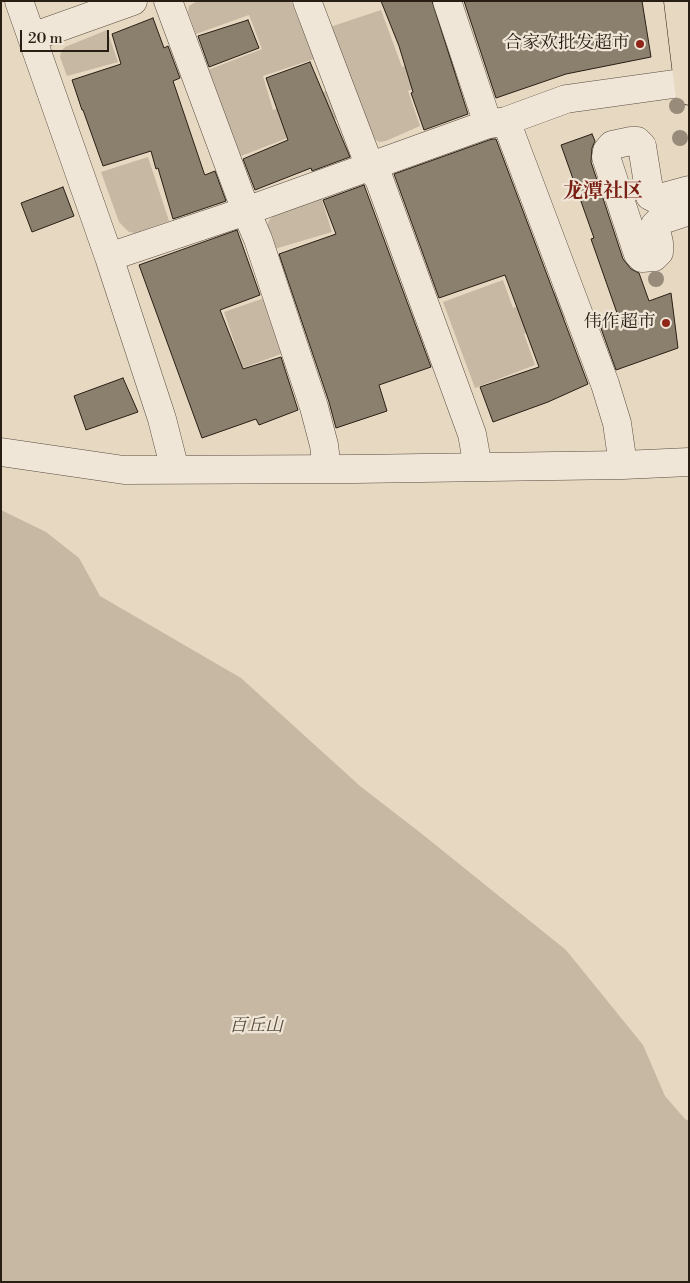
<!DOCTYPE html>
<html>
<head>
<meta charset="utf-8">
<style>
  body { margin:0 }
  #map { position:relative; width:690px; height:1283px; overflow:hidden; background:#e7d8c1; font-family:"Libre Bodoni",serif }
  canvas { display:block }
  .frame { position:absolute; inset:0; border:2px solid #281e14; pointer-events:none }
  .scale { position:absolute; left:20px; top:30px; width:89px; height:22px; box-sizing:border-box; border:2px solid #281e14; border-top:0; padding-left:6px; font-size:15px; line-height:18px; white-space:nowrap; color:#281e14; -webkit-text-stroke:4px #efe6d7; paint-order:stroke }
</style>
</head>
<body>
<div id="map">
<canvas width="690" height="1283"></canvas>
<div class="frame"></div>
<div class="scale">20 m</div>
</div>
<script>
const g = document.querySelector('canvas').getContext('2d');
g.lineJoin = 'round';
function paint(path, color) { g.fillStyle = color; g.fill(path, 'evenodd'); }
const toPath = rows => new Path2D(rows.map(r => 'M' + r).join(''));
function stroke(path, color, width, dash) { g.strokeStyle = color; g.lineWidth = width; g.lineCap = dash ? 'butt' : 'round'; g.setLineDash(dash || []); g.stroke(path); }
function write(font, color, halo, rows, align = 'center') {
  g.font = font + ' "Libre Bodoni","Noto Serif SC",serif'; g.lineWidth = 4.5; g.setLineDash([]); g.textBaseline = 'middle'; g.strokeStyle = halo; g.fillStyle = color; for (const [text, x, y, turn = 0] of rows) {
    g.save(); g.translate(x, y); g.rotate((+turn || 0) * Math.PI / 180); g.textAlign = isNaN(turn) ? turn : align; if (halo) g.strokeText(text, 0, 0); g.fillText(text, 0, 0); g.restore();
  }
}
paint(toPath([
  [197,1,291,1,314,59,263,76,273,110,326,91,337,119,241,156,208,70,262,49,249,15,196,34,188,12,189,6],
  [381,10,402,67,451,51,458,72,408,91,420,126,386,141,379,142,373,138,330,27],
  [107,30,118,62,67,76,60,57,61,51,65,47],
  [148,157,169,221,135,233,129,232,119,222,101,172],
  [321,197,332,232,271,250,267,226,269,220,275,214],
  [503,280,513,308,558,291,568,317,524,334,535,365,475,388,443,302],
  [270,296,289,351,243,368,224,312],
  [1,510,46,532,79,558,100,596,241,678,360,786,422,834,566,950,643,1045,665,1096,685,1119,689,1121,689,1282,1,1282]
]), '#c7b8a4');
const building = toPath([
  [381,1,432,1,468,114,424,130,411,93,413,92,399,46,381,1],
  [464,1,642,1,651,57,566,74,496,98,464,1],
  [153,18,164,48,168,46,180,78,173,81,204,173,205,175,215,171,226,201,173,219,158,168,156,169,151,151,103,166,83,110,82,110,72,80,121,64,112,34,153,18],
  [248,20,259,48,209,67,198,36,248,20],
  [310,62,350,157,312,171,311,168,255,190,243,159,288,140,266,78,310,62],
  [592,134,595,141,592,148,591,162,623,259,631,269,639,273,649,301,671,293,678,348,616,370,598,320,617,313,591,239,594,238,561,145,592,134],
  [492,139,496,139,588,384,548,402,493,422,480,387,539,367,505,275,439,298,394,174,492,139],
  [364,185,431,367,379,385,387,411,336,428,329,402,279,254,336,234,323,200,364,185],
  [63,187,74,216,32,232,21,203,63,187],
  [237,230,260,295,220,310,243,369,281,357,298,410,259,425,256,419,202,438,139,265,237,230],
  [123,378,138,412,86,430,74,396,123,378]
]);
paint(building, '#8b7f6e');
stroke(building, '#281e14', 1);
const minor = toPath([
  [19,1,109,257,246,211,488,124,447,1],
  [168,1,246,211,258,239,314,407,324,445,327,469],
  [307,1,370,167,379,179,472,434,478,467],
  [32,37,133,1],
  [506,121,605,384,617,423,623,465],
  [490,124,506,121,566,99,688,82],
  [689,190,656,199,650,196,642,146,637,141,631,141,612,145,607,151,606,157,638,254,642,258,654,257,659,252,659,243,655,225,659,221,689,211],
  [109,257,162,419,175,470],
  [1,452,124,470,355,469,623,465,689,462]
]);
const major = toPath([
  [678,1,689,91]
]);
stroke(minor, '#584c3f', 29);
stroke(major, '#281e14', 29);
stroke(minor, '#efe6d7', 28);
stroke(major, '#e7d8c1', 28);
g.fillStyle = '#988b7a';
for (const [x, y] of [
  [677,106],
  [680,138],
  [656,279]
]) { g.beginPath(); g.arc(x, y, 8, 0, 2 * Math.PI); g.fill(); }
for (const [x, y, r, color] of [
  [640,44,5,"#8f2418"],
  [666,323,5,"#8f2418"]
]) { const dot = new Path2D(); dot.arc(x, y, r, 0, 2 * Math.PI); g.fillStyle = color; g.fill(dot); stroke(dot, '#efe6d7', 2); }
write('18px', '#281e14', '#efe6d7', [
  ["合家欢批发超市",630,44],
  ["伟作超市",656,323]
], 'right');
write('italic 18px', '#584c3f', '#efe6d7', [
  ["百丘山",256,1027]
]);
write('bold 20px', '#7a1f14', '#efe6d7', [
  ["龙潭社区",603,192]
]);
</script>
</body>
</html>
